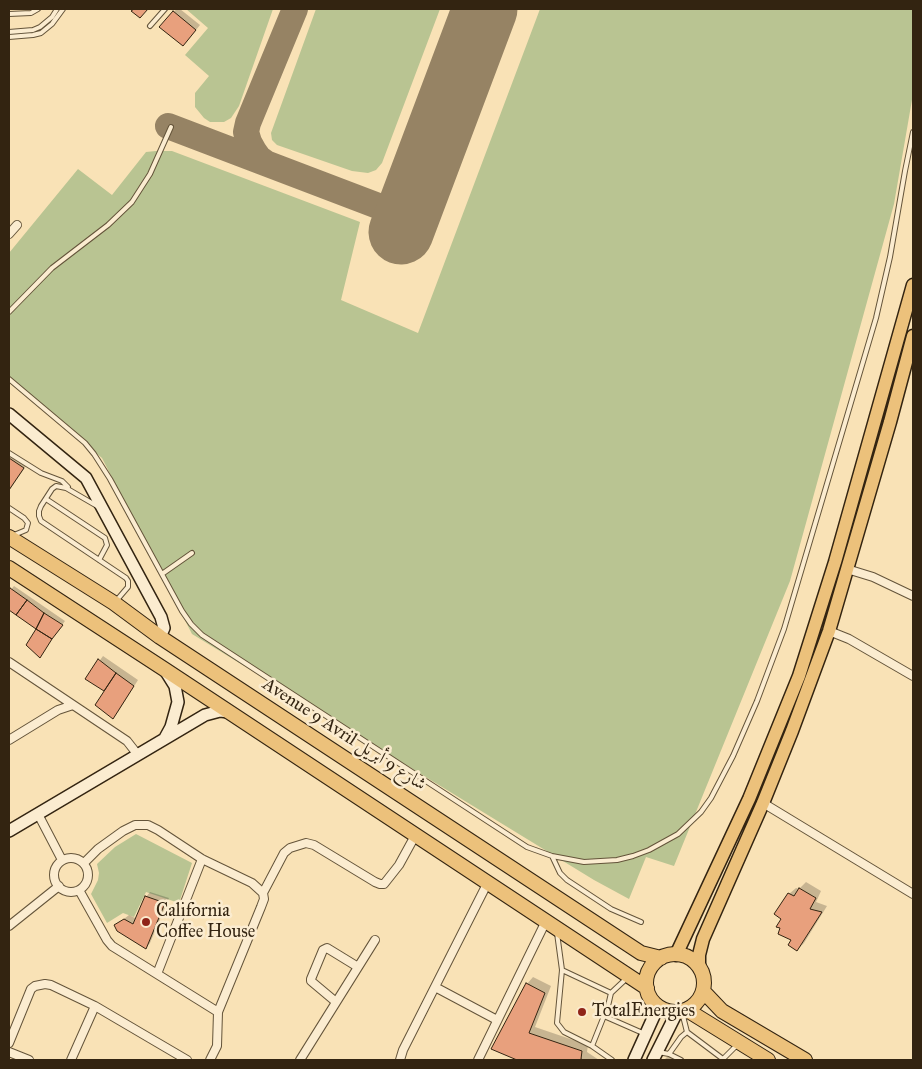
<!DOCTYPE html>
<html>
<head>
<meta charset="utf-8">
<style>
  body { margin:0 }
  #map { position:relative; width:922px; height:1069px; overflow:hidden; background:#f9e2b6; font-family:"IM FELL Great Primer",serif }
  canvas { display:block }
  .frame { position:absolute; inset:0; border:10px solid #332411; pointer-events:none }
</style>
</head>
<body>
<div id="map">
<canvas width="922" height="1069"></canvas>
<div class="frame"></div>
</div>
<script>
const g = document.querySelector('canvas').getContext('2d');
g.lineJoin = 'round';
function paint(path, color) { g.fillStyle = color; g.fill(path, 'evenodd'); }
const toPath = rows => new Path2D(rows.map(r => 'M' + r).join(''));
function stroke(path, color, width, dash) { g.strokeStyle = color; g.lineWidth = width; g.lineCap = dash ? 'butt' : 'round'; g.setLineDash(dash || []); g.stroke(path); }
function write(font, color, halo, rows, align = 'center') {
  g.font = font + ' "IM FELL Great Primer",Amiri,serif'; g.lineWidth = 5; g.setLineDash([]); g.textBaseline = 'middle'; g.strokeStyle = halo; g.fillStyle = color; for (const [text, x, y, turn = 0] of rows) {
    g.save(); g.translate(x, y); g.rotate((+turn || 0) * Math.PI / 180); g.textAlign = isNaN(turn) ? turn : align; if (halo) g.strokeText(text, 0, 0); g.fillText(text, 0, 0); g.restore();
  }
}
paint(toPath([
  [186,9,273,9,239,106,231,118,224,122,210,122,204,118,195,107,195,93,209,76,185,55,208,28],
  [316,9,440,9,382,163,376,170,368,173,352,171,277,145,272,140,271,133],
  [540,9,913,9,913,94,894,204,790,581,674,866,646,857,629,899,594,880,192,634,102,458,9,381,9,253,78,169,112,195,146,152,156,151,172,151,360,222,341,300,418,333],
  [136,834,192,863,179,903,146,892,134,917,123,913,107,923,91,894,98,880,99,873,97,864,115,847]
]), '#b9c492');
paint(toPath([
  [177,9,180,9,200,25,188,40,173,12],
  [9,450,28,463,9,491],
  [14,586,65,621,42,653,38,629,9,608,9,592],
  [103,656,138,680,118,712,113,717,106,691,87,678],
  [806,882,821,891,816,902,827,906,804,943,797,950,783,918,789,894,796,888,799,889],
  [150,892,169,898,150,943,146,948,115,926,129,915,137,919,146,897],
  [533,977,551,986,535,1027,588,1045,587,1052,599,1060,520,1060,493,1049,527,984],
  [670,1054,685,1060,664,1060]
]), '#0003');
stroke(toPath([
  [168,126,407,217],
  [266,163,259,158,254,151,249,142,246,132,248,123,295,9]
]), '#968364', 26);
stroke(toPath([
  [401,232,485,9]
]), '#968364', 65);
const building = toPath([
  [134,9,148,9,140,18,131,11,134,9],
  [173,11,196,30,183,46,159,27,173,11],
  [9,458,24,468,9,490,9,458],
  [10,588,27,600,16,615,9,610,9,590,10,588],
  [27,600,44,613,36,629,16,615,27,600],
  [44,613,63,625,52,639,36,629,44,613],
  [36,629,52,639,40,658,26,645,36,629],
  [98,659,116,673,104,691,85,679,98,659],
  [116,673,134,686,113,719,95,705,116,673],
  [799,888,816,898,810,909,822,912,797,951,788,945,791,940,778,934,780,928,776,927,781,919,774,914,788,893,794,896,799,888],
  [145,896,165,903,146,949,117,931,114,925,124,919,133,924,145,896],
  [526,983,545,993,529,1033,582,1051,581,1059,583,1060,517,1060,491,1049,526,983]
]);
paint(building, '#e8a07d');
stroke(building, '#332411', 1);
const lane = toPath([
  [9,14,31,13,38,9],
  [150,26,165,9],
  [9,32,33,30,40,27,52,17,57,9],
  [9,37,33,35,41,33,52,24,63,9],
  [9,312,52,268,108,225,132,202,150,174,171,127],
  [9,379,85,443,94,454,110,479,182,611,191,624,202,635,527,847,552,856,584,862,617,860,633,856,649,850,678,834,701,812,711,798,733,756,757,701,784,629,876,318,890,257,905,171,913,132],
  [9,453,41,473,62,481,68,487],
  [46,499,105,538,107,545,99,560],
  [97,506,66,488,56,486,52,489,41,506,39,511,39,516,41,521,126,578,128,581,128,587,116,601],
  [9,508,24,518,28,523,26,530,14,535],
  [162,574,192,553],
  [552,856,560,873,567,880,611,909,641,922],
  [557,933,562,970,557,1023,564,1032,592,1046,612,1060],
  [562,970,611,993],
  [682,1012,687,1032,723,1059],
  [604,1016,645,1034],
  [592,1046,608,1006,611,993,627,978],
  [658,1052,669,1054,681,1060],
  [669,1054,681,1037,687,1032],
  [722,1060,738,1044]
]);
const street = toPath([
  [9,234,17,225],
  [847,569,873,577,913,596],
  [829,631,849,639,913,676],
  [9,662,127,741,138,755],
  [9,740,58,710,73,705],
  [763,803,913,894],
  [38,814,62,860],
  '54 875a17 17 0 1 1 34 0a17 17 0 1 1-34 0Z',
  [84,863,98,849,123,831,135,825,148,825,158,830,202,859,252,883,263,893,264,899,261,907,218,1012,217,1046,210,1060],
  [79,890,107,940,112,946,218,1012],
  [263,893,284,853,290,848,306,843,314,845,375,882,380,884,384,884,399,865,416,834],
  [9,926,59,886],
  [157,974,202,859],
  [435,987,497,1020],
  [336,1002,311,981,311,979,323,950,327,948,358,967],
  [9,1043,31,989,35,986,45,984,51,985,95,1006,187,1060],
  [9,1052,29,1060],
  [71,1060,95,1006],
  [300,1060,375,940],
  [400,1060,403,1050,488,882],
  [478,1060,546,921]
]);
const secondary = toPath([
  [9,414,86,478,161,617,164,628,160,637],
  [165,738,171,727,178,702,175,686,165,670],
  [9,831,205,715,220,711,229,712],
  [634,1060,658,1007],
  [653,1060,677,1012]
]);
const primary = toPath([
  [676,955,749,799,799,676,835,562,913,285],
  [699,967,699,955,703,939,763,803,792,731,829,631,890,422,913,336]
]);
const highway = toPath([
  [9,537,114,603,160,637,641,953,661,958],
  [9,568,164,669,647,988],
  '646 983a29 29 0 1 1 58 0a29 29 0 1 1-58 0Z',
  [703,991,722,1011,805,1060],
  [687,1010,768,1060]
]);
stroke(lane, '#64543a', 6);
stroke(street, '#64543a', 10);
stroke(secondary, '#332411', 14);
stroke(primary, '#332411', 15);
stroke(highway, '#332411', 16);
stroke(lane, '#fbecd0', 4);
stroke(street, '#fbecd0', 8);
stroke(secondary, '#fbecd0', 11);
stroke(primary, '#ecc17b', 12);
stroke(highway, '#ecc17b', 14);
for (const [x, y, r, color] of [
  [146,922,5,"#8f2418"],
  [582,1012,5,"#8f2418"]
]) { const dot = new Path2D(); dot.arc(x, y, r, 0, 2 * Math.PI); g.fillStyle = color; g.fill(dot); stroke(dot, '#fbecd0', 2); }
write('18px', '#332411', '#fbecd0', [
  ["Avenue 9 Avril شارع 9 أبريل",344,735,33]
]);
write('18px', '#332411', '#fbecd0', [
  ["California",156,912],
  ["Coffee House",156,933],
  ["TotalEnergies",592,1012]
], 'left');
</script>
</body>
</html>
